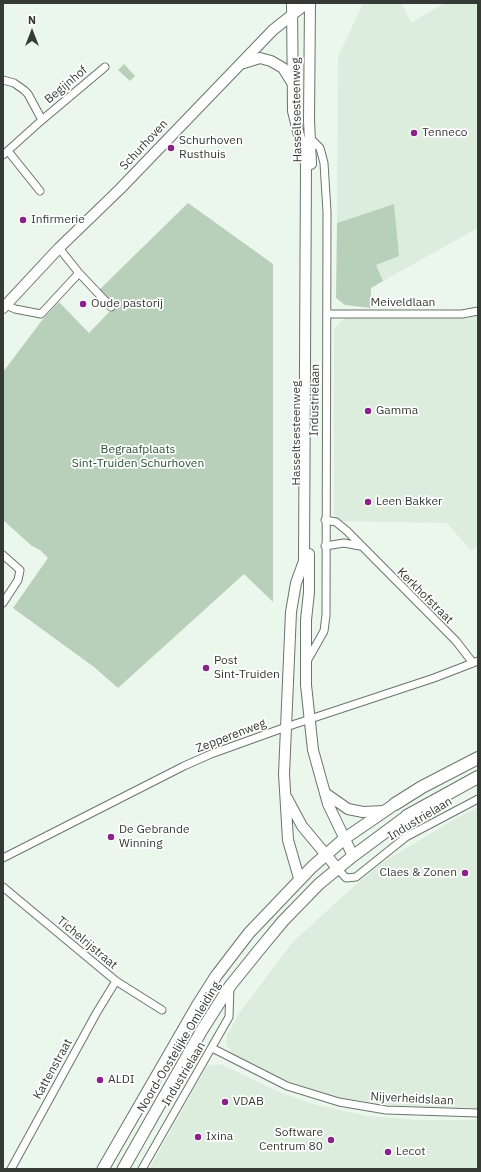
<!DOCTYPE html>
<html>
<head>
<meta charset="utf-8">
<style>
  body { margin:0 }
  #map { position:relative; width:481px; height:1172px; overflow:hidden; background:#ebf7ec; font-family:"IBM Plex Sans",sans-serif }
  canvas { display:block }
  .frame { position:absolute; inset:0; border:4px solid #353a36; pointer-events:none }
  .north { position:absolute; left:12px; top:12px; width:40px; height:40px; -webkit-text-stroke:3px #fff; paint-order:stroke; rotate:0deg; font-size:11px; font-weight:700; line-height:16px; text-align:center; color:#353a36 }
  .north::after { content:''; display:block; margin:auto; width:14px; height:18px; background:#353a36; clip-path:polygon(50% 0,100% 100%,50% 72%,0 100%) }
</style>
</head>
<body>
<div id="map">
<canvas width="481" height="1172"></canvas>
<div class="frame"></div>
<div class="north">N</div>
</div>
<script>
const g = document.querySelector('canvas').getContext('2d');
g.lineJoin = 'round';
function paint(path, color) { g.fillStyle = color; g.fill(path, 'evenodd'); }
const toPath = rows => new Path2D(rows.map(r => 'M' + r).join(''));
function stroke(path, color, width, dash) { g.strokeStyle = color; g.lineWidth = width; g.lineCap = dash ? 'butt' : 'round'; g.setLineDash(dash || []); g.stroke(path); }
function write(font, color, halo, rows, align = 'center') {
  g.font = font + ' "IBM Plex Sans",sans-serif'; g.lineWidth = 3.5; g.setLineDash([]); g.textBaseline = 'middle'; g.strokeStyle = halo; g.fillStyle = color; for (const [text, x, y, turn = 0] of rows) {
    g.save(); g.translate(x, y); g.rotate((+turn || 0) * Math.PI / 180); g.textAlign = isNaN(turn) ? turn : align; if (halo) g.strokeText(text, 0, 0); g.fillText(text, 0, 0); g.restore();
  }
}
paint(toPath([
  [363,3,402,3,411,23,445,3,478,3,478,228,383,281,376,265,394,204,337,223,338,57],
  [478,315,478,546,471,551,447,523,340,521,334,515,334,329,339,323,346,318,467,318],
  [478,807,478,1108,400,1106,334,1097,277,1077,233,1055,226,1044,227,1035,238,1015,292,943,345,894,382,863,451,821],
  [221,1064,279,1092,317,1105,367,1116,418,1120,478,1120,478,1169,149,1169,207,1066]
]), '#dceddd');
paint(toPath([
  [124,64,135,76,130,81,118,70],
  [188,203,273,264,273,602,244,574,118,688,94,667,13,608,48,558,40,550,32,546,3,520,3,372,43,319,59,302,89,333,111,310,95,294],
  [394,204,399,256,376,265,383,281,371,288,371,308,345,305,336,298,337,223]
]), '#b8cfba');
const street = toPath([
  [3,80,14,83,24,90,28,94,42,120,3,155],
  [42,120,105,67],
  [8,151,40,191],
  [59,248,79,273,111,307],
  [6,305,15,309,41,314,79,273],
  [327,314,462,314,478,311],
  [325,520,336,522,347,531,456,641,473,663],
  [325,546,344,543,360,546],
  [3,555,20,570,18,580,3,603],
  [306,663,324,631,326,615,327,212,324,163,320,148,310,138],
  [3,858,184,766,211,754,286,727,434,678,478,661],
  [337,868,346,878,356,877,406,837,478,799],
  [3,887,116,981,162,1010],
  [212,1048,287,1086,339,1102,386,1110,478,1113],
  [11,1169,97,1012,116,981],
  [142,1169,229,1017,230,986]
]);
const secondary = toPath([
  [292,3,293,111,306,164,304,561,296,583,291,612,284,774,288,840,299,878],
  [310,3,309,120,311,164],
  [244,63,260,58,271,61,283,68,293,84],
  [3,308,59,248,120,189,273,30,307,3],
  [309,554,309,592,306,620,306,685,313,750,328,804,353,856],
  [325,793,348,809,363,812,384,811],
  [287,798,302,826,337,868]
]);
const primary = toPath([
  [103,1169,197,1006,216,976,249,933,312,867,344,839,395,804],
  [123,1169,202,1030,230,986,259,950,283,921,319,884,353,856,407,816]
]);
const highway = toPath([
  [395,804,422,787,478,758],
  [407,816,478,777]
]);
stroke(street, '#6a756b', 9);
stroke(secondary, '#6a756b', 12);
stroke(primary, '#6a756b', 13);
stroke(highway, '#6a756b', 14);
stroke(street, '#fff', 7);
stroke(secondary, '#fff', 10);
stroke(primary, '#fff', 11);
stroke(highway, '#fff', 12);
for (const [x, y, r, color] of [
  [414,133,4,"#892289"],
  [171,148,4,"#892289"],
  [23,220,4,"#892289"],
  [83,304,4,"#892289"],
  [368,411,4,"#892289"],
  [368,502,4,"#892289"],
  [206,668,4,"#892289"],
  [111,837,4,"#892289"],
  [465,873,4,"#892289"],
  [100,1080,4,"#892289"],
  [225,1102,4,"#892289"],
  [198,1137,4,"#892289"],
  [331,1140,4,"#892289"],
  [388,1152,4,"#892289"]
]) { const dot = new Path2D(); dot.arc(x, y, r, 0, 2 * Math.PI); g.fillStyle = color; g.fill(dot); stroke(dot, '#fff', 1.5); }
write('12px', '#353a36', '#fff', [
  ["Begijnhof",66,85,-40],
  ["Hasseltsesteenweg",297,110,-91],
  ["Schurhoven",144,145,-47],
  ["Meiveldlaan",403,303],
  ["Industrielaan",315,400,-89],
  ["Hasseltsesteenweg",297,433,-90],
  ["Kerkhofstraat",425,596,45],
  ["Zepperenweg",231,736,-21],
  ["Industrielaan",420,819,-31],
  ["Tichelrijstraat",87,943,40],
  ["Noord-Oostelijke Omleiding",179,1047,-59],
  ["Kattenstraat",53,1069,-61],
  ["Industrielaan",184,1074,-59],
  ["Nijverheidslaan",412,1099,3]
]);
write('12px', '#353a36', '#fff', [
  ["Tenneco",422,133],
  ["Schurhoven",179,141],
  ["Rusthuis",179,155],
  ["Infirmerie",31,220],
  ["Oude pastorij",91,304],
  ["Gamma",376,411],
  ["Leen Bakker",376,502],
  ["Post",214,661],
  ["Sint-Truiden",214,675],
  ["De Gebrande",119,830],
  ["Winning",119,844],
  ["Claes & Zonen",457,873,"right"],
  ["ALDI",108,1080],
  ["VDAB",233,1102],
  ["Software",323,1133,"right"],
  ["Centrum 80",323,1147,"right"],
  ["Ixina",206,1137],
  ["Lecot",396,1152]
], 'left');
write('12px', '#295230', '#fff', [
  ["Begraafplaats",138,450],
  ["Sint-Truiden Schurhoven",138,464]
]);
</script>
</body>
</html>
